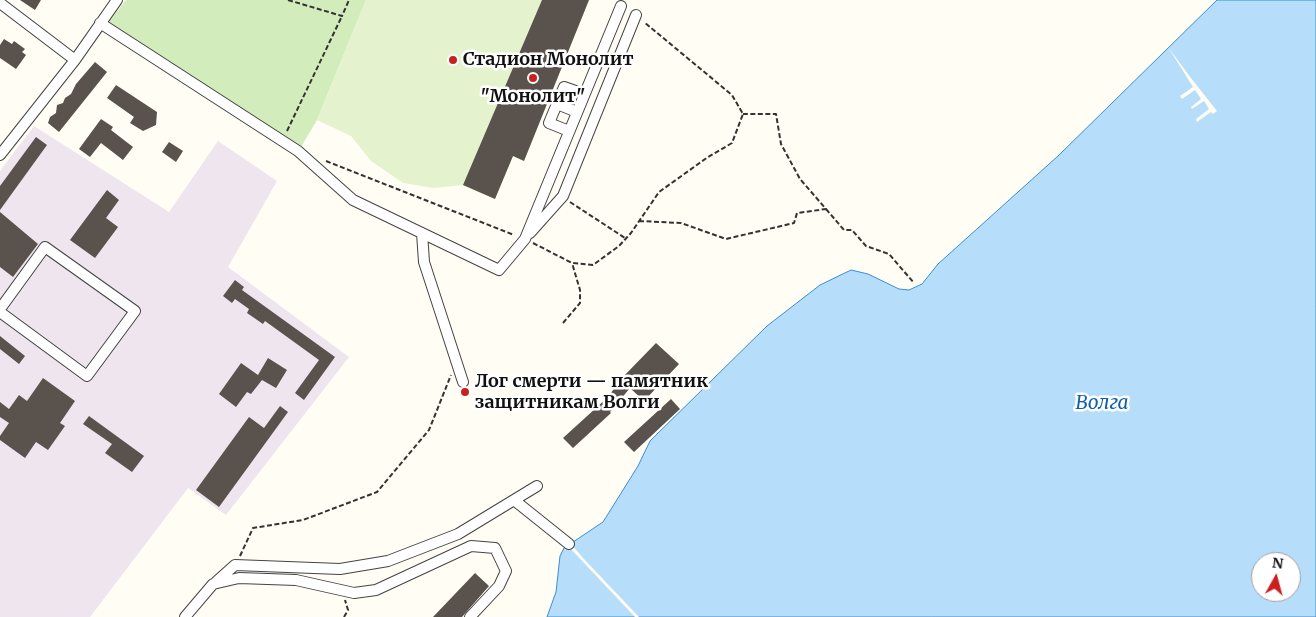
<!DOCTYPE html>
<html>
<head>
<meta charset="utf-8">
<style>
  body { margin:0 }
  #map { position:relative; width:1316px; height:617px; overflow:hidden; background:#fffdf4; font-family:Merriweather,serif }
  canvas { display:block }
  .north { position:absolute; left:1251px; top:552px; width:50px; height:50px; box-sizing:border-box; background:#fff; border:1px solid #a0a0a0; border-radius:50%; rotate:7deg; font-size:14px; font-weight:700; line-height:20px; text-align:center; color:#111 }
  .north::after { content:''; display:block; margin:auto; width:18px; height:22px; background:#c92120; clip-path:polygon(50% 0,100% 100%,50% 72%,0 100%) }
</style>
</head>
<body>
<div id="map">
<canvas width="1316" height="617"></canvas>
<div class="north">N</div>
</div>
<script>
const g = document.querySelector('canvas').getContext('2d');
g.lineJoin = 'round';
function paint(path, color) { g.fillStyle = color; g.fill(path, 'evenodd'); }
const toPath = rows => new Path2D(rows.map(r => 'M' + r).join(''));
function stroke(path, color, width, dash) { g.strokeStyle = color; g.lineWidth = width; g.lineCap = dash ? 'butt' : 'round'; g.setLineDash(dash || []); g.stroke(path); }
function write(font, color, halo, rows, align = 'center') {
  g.font = font + ' Merriweather,serif'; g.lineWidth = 5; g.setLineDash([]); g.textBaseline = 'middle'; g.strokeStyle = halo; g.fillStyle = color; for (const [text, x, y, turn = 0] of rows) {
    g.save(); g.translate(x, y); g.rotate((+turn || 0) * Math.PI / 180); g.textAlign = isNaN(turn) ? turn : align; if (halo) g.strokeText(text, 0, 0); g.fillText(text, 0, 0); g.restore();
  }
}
paint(toPath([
  [34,126,169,212,218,141,277,181,228,267,349,357,226,515,188,488,90,617,0,617,0,171]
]), '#eee5ef');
paint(toPath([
  [126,0,366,0,317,120,301,147,108,23]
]), '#d2edbb');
paint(toPath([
  [366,0,589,0,524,161,513,156,495,199,463,185,434,188,403,183,371,161,351,136,317,120]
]), '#e4f3cd');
const water = toPath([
  [1217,0,1316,0,1316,617,547,617,556,592,560,556,564,548,603,522,638,466,650,441,767,326,820,285,851,270,868,274,899,289,909,290,922,284,938,264,1058,156,1217,0],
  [1261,562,1291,562,1291,592,1261,592,1261,562]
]);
paint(water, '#b6ddf9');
stroke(water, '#398ed4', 1);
paint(toPath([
  [1168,47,1191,78,1217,111,1213,114,1211,112,1197,122,1196,119,1209,109,1204,101,1192,109,1191,107,1201,99,1195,90,1182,99,1180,96,1193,87],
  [570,543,584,559,639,617,635,617,567,545]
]), '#fffdf4');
paint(toPath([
  [20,0,41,0,35,10],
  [542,0,589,0,524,161,513,156,495,199,463,185],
  [4,39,12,44,14,41,25,49,22,52,26,55,16,69,0,58,0,45],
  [95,62,107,72,59,132,48,123,50,117,56,113,57,105,63,103,65,98,71,94,76,84],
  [116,85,157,112,156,125,143,131,130,123,134,117,107,98],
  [101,119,113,127,111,130,133,147,123,160,101,143,90,157,79,149],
  [36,137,47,145,0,210,0,186],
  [169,142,183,151,176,162,162,152],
  [107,190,119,200,106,218,118,227,95,258,70,240],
  [0,212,38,244,13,277,0,267],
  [235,280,244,287,242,290,335,357,304,400,295,393,319,360,265,321,263,324,247,313,249,309,235,299,232,303,223,296],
  [0,336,25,356,19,364,0,349],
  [656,343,679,364,644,401,630,388,610,412,611,413,573,448,563,438,608,397,621,379],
  [268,358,287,370,276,388,262,380,251,394,247,392,236,407,219,394,241,363,258,375],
  [43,378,75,401,60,423,65,426,48,450,36,442,25,458,0,440,0,436,9,423,0,417,0,402,9,409,19,395,27,401],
  [671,399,680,409,634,452,624,442],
  [280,406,288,412,219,507,196,490,249,417,264,428],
  [89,416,144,456,132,472,105,453,112,444,83,424],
  [475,573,489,586,462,617,433,617]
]), '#5a524c');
const minor = toPath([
  [0,3,75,60],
  [100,23,298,151,353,200,499,270,525,239,621,6],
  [557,104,577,112],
  [569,131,549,123,564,87,584,94],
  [0,155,75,60,117,0],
  [422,233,424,262,463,382],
  [530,233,563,196,636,15],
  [0,309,45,247,135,311,87,376,0,312],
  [514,500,569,544],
  [216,582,235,565,340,569,388,561,458,534,537,486],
  [185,617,213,584,239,578,296,580,354,593,376,590,471,546,495,548,506,571,499,586,470,617]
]);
stroke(minor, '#444', 12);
stroke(toPath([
  [288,0,342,16,349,0],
  [287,131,342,16],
  [326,161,514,235],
  [570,202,625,238],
  [826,209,844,230,852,230,866,246,889,254,914,283],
  [639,221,681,223,726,239,794,223,797,213,826,209,800,179,781,144,776,114,743,114],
  [533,243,572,263,593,265,619,246,631,233,659,192,708,157,732,143,743,114,732,95,644,22],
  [563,323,580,303,580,290,572,263],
  [240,556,253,528,303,520,377,492,429,430,451,375],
  [344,617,348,610,345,600]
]), '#333', 2, [5, 2.5]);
stroke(minor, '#fff', 10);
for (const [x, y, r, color] of [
  [453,60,5,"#c92120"],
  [533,78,5,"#c92120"],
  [465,392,5,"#c92120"]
]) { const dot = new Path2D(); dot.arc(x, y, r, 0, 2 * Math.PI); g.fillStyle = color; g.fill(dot); stroke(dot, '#fff', 2); }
write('bold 18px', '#111', '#fff', [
  ["Стадион Монолит",463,60],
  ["\"Монолит\"",533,97,"center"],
  ["Лог смерти — памятник",475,382],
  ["защитникам Волги",475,403]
], 'left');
write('italic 19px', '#1160ab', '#fff', [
  ["Волга",1102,404]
]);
</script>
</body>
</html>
